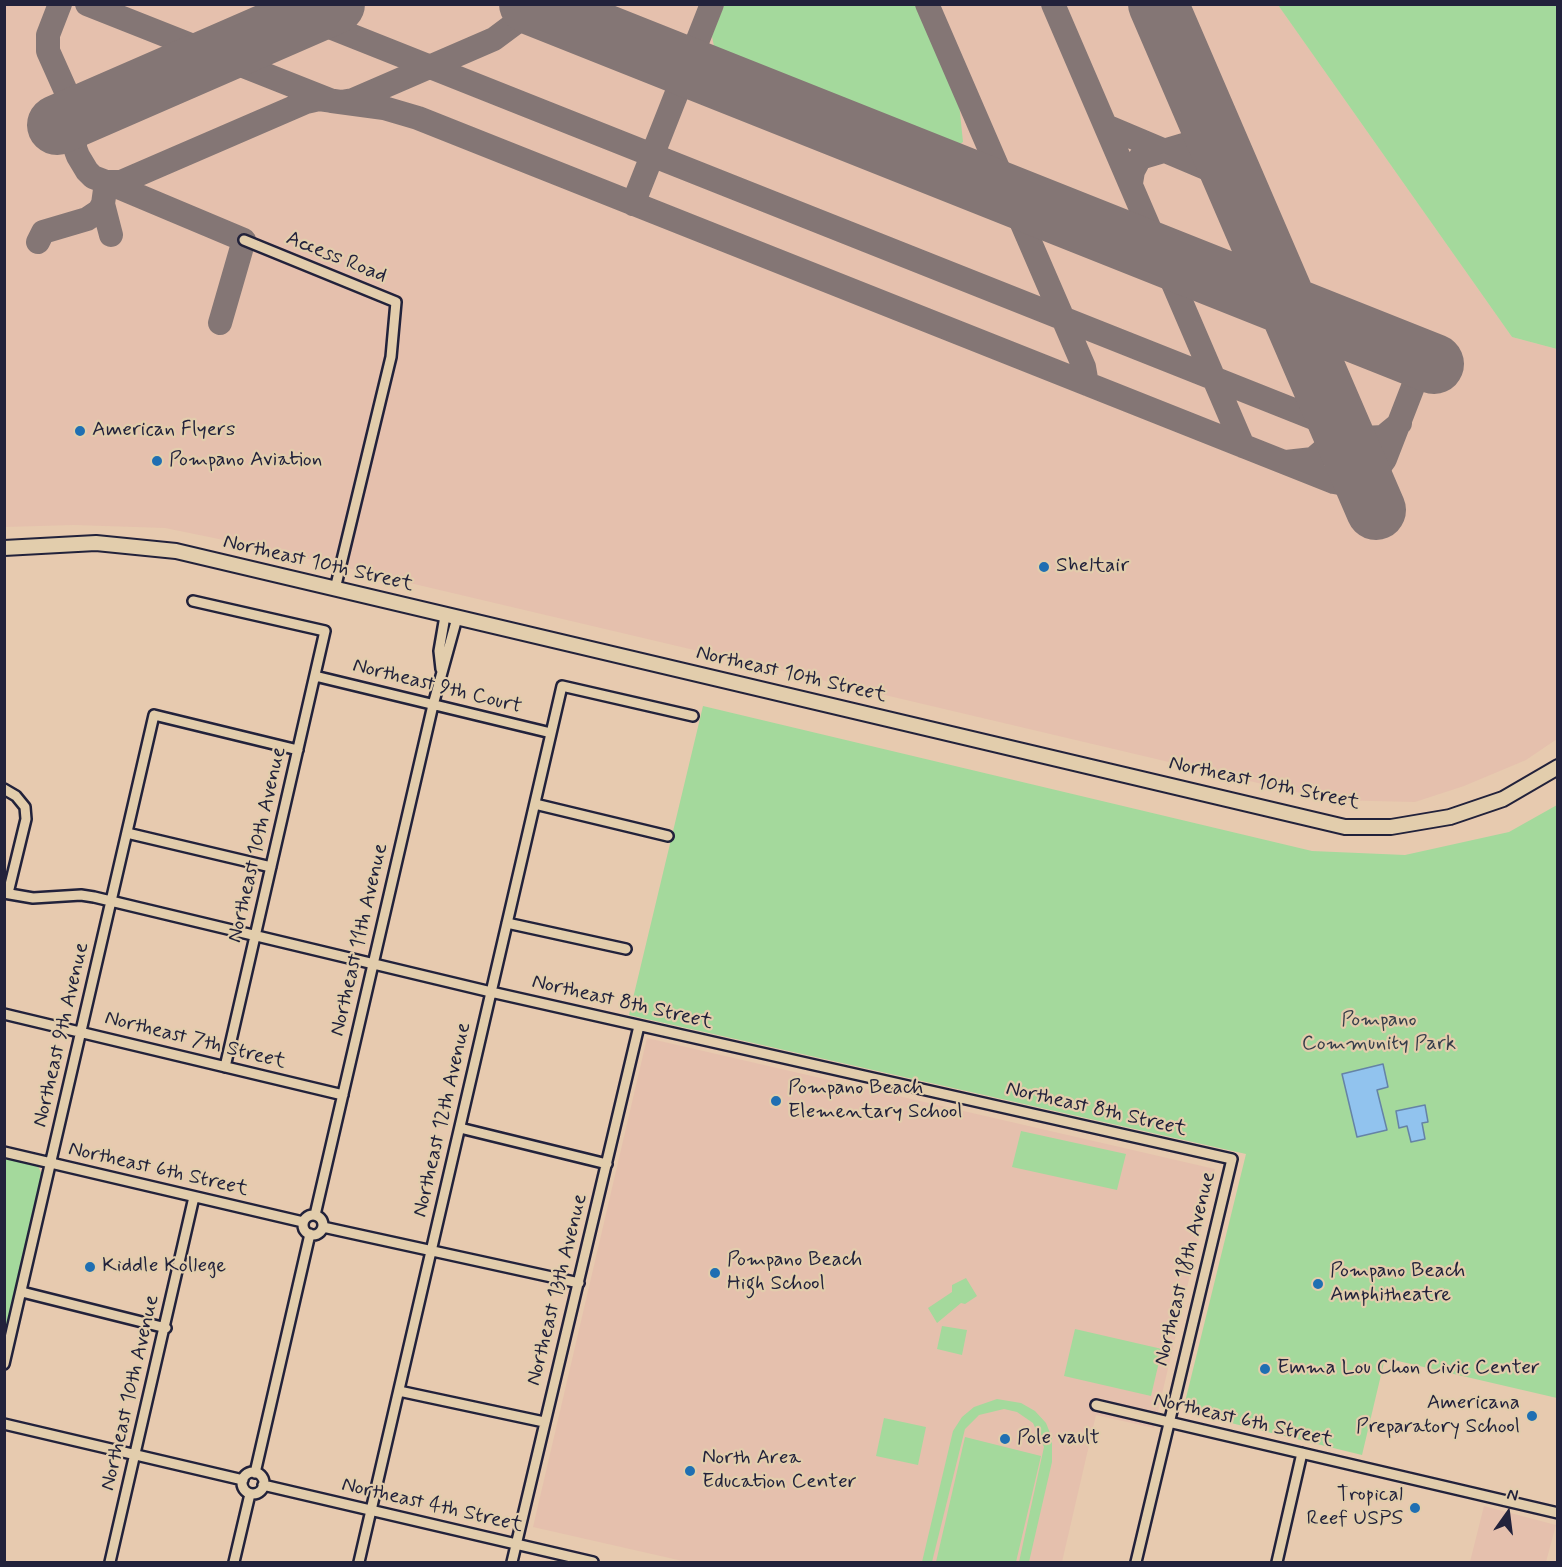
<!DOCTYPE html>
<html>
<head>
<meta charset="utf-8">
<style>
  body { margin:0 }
  #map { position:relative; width:1562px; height:1567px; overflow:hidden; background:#e7caaf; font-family:Mynerve,sans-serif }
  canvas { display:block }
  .frame { position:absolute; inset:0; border:6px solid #22223b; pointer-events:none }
  .north { position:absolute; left:1478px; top:1483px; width:60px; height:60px; -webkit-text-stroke:4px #e2cdac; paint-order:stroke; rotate:14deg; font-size:16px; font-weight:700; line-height:24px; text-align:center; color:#22223b }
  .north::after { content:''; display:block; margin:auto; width:21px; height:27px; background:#22223b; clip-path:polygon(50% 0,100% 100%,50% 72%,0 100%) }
</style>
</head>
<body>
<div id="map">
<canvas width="1562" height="1567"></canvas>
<div class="frame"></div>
<div class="north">N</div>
</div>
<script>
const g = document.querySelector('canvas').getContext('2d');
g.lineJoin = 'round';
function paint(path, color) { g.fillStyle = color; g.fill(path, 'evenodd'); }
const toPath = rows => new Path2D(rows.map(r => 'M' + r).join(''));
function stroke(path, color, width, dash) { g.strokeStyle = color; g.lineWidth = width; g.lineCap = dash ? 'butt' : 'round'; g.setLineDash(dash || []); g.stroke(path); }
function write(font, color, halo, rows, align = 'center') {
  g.font = font + ' Mynerve,sans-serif'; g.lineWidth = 4.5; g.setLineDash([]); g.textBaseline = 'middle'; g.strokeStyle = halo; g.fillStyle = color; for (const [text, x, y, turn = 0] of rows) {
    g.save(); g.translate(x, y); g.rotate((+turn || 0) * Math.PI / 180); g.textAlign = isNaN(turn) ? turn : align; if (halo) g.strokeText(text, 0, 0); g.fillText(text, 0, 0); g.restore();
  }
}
paint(toPath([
  [5,5,1278,5,1512,337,1557,349,1557,739,1526,760,1464,786,1415,802,1330,800,253,546,165,528,74,525,5,527],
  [647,1038,1215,1169,1154,1428,1096,1415,1062,1562,687,1562,533,1527],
  [1484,1506,1556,1525,1546,1562,1470,1562]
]), '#e5c0ad');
paint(toPath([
  [724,5,919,5,959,103,963,142,953,149,721,56,715,52,712,36],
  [1278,5,1557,5,1557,349,1512,337],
  [703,706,1312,851,1405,855,1509,832,1557,805,1557,1398,1385,1358,1362,1455,1190,1413,1185,1402,1246,1154,629,1015],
  [1021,1131,1126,1154,1117,1190,1012,1167],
  [5,1158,38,1166,42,1175,5,1337],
  [966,1278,977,1296,965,1304,961,1303,937,1323,928,1308,952,1292,952,1285],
  [942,1326,967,1330,962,1355,937,1349],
  [1075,1329,1162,1349,1151,1396,1064,1376],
  [997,1399,1021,1403,1035,1411,1046,1423,1052,1438,1052,1462,1029,1562,1019,1562,1044,1447,1033,1423,1017,1412,1004,1409,979,1415,965,1429,932,1562,922,1562,953,1431,962,1417,974,1407],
  [884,1418,926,1427,918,1465,876,1456],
  [965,1437,1041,1456,1016,1562,936,1562]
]), '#a4d99c');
const water = toPath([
  [1383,1064,1388,1087,1377,1090,1387,1130,1357,1137,1342,1074,1383,1064],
  [1425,1105,1428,1122,1422,1123,1425,1139,1411,1142,1407,1126,1399,1128,1396,1111,1425,1105]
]);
paint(water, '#91c3ee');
stroke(water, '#6583a6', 1.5);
stroke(toPath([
  [60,4,48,35,48,51,77,116],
  [87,4,332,101,384,108,418,118,1334,482,1345,484,1364,481,1373,476,1385,459,1416,379,1411,363,1398,350],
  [272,4,1364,438,1383,437,1400,423],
  [927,4,1084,367,1087,384],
  [1053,4,1243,446],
  [91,110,82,115,75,129,75,148,78,156,87,171,93,177,106,182,121,182,306,102,319,99,341,102,353,100,494,39,541,4],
  [1106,126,1234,180],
  [1131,183,1133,171,1140,158,1197,141,1205,113],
  [103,204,111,235],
  [633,204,712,4],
  [38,242,43,232,87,219,99,211,103,204,106,182,244,240,220,323],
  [1286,462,1313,459,1327,447,1339,428]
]), '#847675', 24);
stroke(toPath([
  [529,4,1434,364],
  [1158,4,1376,510],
  [57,125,335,4]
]), '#847675', 60);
const street = toPath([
  [244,240,396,302,391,357,335,589],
  [193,601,325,631,225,1067],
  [441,669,439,651,445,616],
  [315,676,551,733],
  [4,789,16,796,25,807,26,819,8,893],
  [535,804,668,836],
  [127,833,271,867],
  [4,893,33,898,81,895,94,897,491,992,1232,1159,1136,1562],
  [507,923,626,949],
  [4,1014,343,1095],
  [460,1128,607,1164],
  [4,1152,303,1222],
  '303 1225a10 10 0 1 1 20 0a10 10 0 1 1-20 0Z',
  [315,1215,433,705,457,618],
  [323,1227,579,1283],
  [22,1292,166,1328],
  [4,1364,154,715,298,750],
  [399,1391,544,1422],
  [1096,1405,1558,1513],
  [4,1424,243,1480],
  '242 1483a11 11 0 1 1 22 0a11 11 0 1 1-22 0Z',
  [255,1473,310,1234],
  [263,1485,593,1562],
  [110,1562,194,1197],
  [234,1562,250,1494],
  [359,1562,562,686,693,716],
  [512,1562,639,1026],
  [1277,1562,1302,1453]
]);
const secondary = toPath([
  [4,548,96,543,176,551,1345,827,1391,827,1450,817,1503,799,1558,767]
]);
stroke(street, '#22223b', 14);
stroke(secondary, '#22223b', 18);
stroke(street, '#e2cdac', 9);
stroke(secondary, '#e2cdac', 14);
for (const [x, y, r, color] of [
  [80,431,6,"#1f6fb2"],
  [157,461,6,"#1f6fb2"],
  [1044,567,6,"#1f6fb2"],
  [776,1101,6,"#1f6fb2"],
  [90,1267,6,"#1f6fb2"],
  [715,1273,6,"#1f6fb2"],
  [1318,1284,6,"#1f6fb2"],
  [1265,1369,6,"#1f6fb2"],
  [1532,1416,6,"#1f6fb2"],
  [1005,1439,6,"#1f6fb2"],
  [690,1471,6,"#1f6fb2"],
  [1415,1508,6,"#1f6fb2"]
]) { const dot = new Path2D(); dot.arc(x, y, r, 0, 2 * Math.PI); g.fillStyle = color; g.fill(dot); stroke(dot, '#e2cdac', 2); }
write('21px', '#22223b', '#e2cdac', [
  ["Access Road",336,258,22],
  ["Northeast 10th Street",318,564,13],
  ["Northeast 10th Street",791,675,13],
  ["Northeast 9th Court",437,687,14],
  ["Northeast 10th Street",1264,784,12],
  ["Northeast 10th Avenue",258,845,-77],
  ["Northeast 11th Avenue",360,940,-77],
  ["Northeast 8th Street",622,1003,13],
  ["Northeast 9th Avenue",62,1035,-77],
  ["Northeast 7th Street",195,1041,14],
  ["Northeast 8th Street",1096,1110,13],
  ["Northeast 12th Avenue",443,1120,-77],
  ["Northeast 6th Street",158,1170,13],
  ["Northeast 18th Avenue",1186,1269,-76],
  ["Northeast 13th Avenue",558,1290,-76],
  ["Northeast 10th Avenue",131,1393,-77],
  ["Northeast 6th Street",1243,1421,13],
  ["Northeast 4th Street",432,1506,13]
]);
write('21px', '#22223b', '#e2cdac', [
  ["American Flyers",92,431],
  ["Pompano Aviation",169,461],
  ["Sheltair",1056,567],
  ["Pompano Beach",788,1089],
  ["Elementary School",788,1113],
  ["Pompano Beach",727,1261],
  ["High School",727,1285],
  ["Kiddle Kollege",102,1267],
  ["Pompano Beach",1330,1272],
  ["Amphitheatre",1330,1296],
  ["Emma Lou Chon Civic Center",1277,1369],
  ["Americana",1520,1404,"right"],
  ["Preparatory School",1520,1428,"right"],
  ["Pole vault",1017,1439],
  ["North Area",702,1459],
  ["Education Center",702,1483],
  ["Tropical",1403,1496,"right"],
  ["Reef USPS",1403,1520,"right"]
], 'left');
write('21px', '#363d4a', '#e2cdac', [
  ["Pompano",1379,1021],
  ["Community Park",1379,1045]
]);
</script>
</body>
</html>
